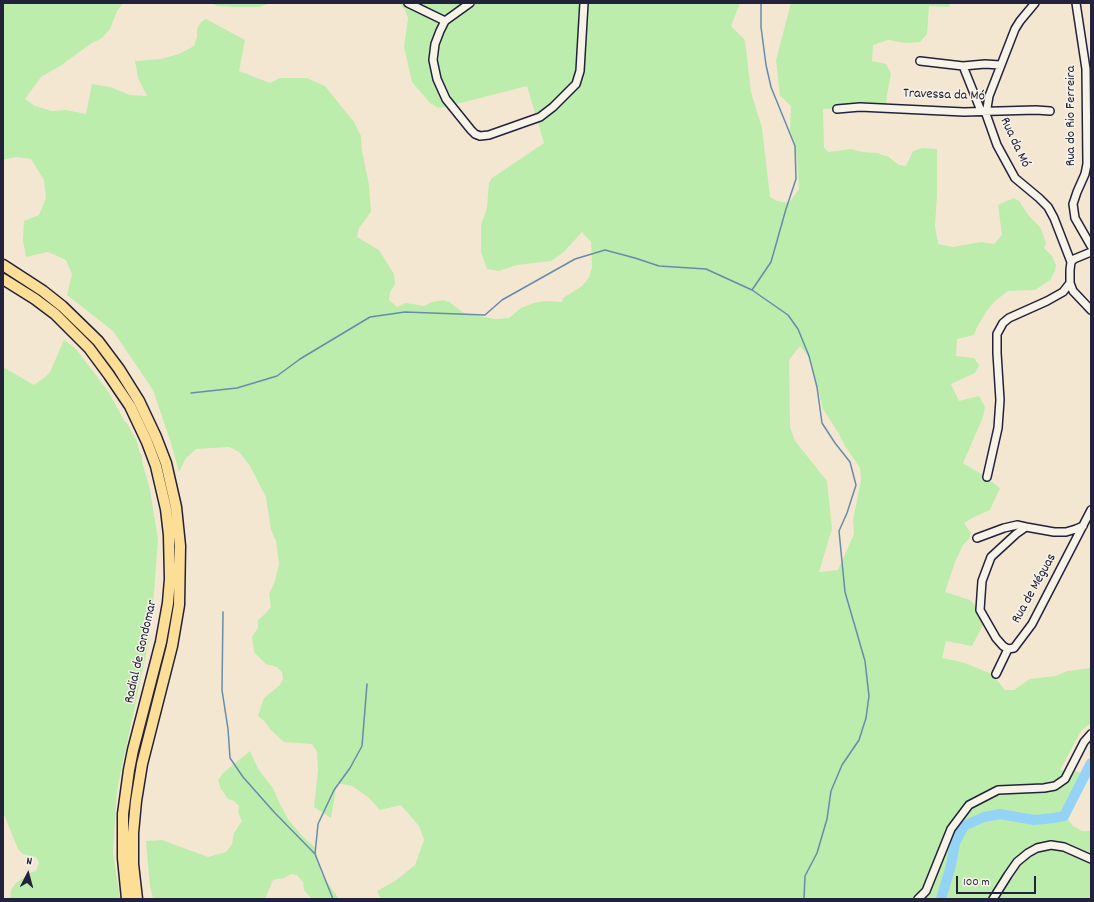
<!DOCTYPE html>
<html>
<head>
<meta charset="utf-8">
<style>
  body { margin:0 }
  #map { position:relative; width:1094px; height:902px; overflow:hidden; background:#f4e7d2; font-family:Dekko,sans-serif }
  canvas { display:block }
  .frame { position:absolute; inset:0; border:4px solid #22223b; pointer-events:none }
  .north { position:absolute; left:8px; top:854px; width:40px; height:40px; -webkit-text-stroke:3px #f7f3e8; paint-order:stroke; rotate:6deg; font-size:11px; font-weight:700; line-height:16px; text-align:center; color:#22223b }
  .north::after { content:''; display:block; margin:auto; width:14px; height:18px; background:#22223b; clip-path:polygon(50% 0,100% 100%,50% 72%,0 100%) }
  .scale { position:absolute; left:956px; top:876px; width:80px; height:18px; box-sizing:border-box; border:2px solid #22223b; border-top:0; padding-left:5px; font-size:12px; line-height:14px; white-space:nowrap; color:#22223b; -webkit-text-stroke:3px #f7f3e8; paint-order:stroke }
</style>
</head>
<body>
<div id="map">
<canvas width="1094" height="902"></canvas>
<div class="frame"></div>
<div class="north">N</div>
<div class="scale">100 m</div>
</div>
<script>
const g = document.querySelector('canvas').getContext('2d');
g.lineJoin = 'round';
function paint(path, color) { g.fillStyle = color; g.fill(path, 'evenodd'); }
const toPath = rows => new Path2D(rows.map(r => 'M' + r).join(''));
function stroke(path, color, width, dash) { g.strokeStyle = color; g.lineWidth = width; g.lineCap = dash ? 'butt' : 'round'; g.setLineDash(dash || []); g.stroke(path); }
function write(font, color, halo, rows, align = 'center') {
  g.font = font + ' Dekko,sans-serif'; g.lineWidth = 3; g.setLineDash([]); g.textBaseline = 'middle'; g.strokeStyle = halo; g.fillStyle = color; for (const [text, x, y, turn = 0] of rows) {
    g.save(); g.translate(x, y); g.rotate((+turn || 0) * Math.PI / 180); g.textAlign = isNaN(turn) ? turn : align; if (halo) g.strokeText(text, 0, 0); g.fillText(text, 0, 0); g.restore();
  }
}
paint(toPath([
  [3,3,123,3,117,11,110,29,102,38,92,43,60,66,41,77,25,99,35,106,52,111,66,110,86,114,92,84,110,87,130,95,147,96,138,78,135,61,161,59,179,54,194,46,197,37,197,29,201,22,206,19,245,40,239,71,270,83,280,78,307,78,325,86,354,122,361,136,362,151,369,185,371,212,359,228,357,237,379,250,394,274,395,284,390,292,389,300,397,307,406,303,424,306,432,302,443,300,449,302,464,313,495,319,509,318,521,308,534,303,546,301,562,302,563,298,582,286,589,278,592,267,591,242,582,232,564,252,551,261,517,265,499,271,487,269,481,252,481,225,487,208,489,183,492,178,544,143,527,86,445,107,438,108,430,103,412,82,404,47,408,18,405,10,399,3,740,3,731,26,745,40,751,92,762,128,770,197,777,201,789,203,799,189,797,160,795,144,790,130,791,106,780,96,776,60,791,3,950,3,949,7,929,6,927,34,920,42,906,43,888,40,873,45,872,61,886,64,891,74,887,95,886,107,823,109,824,147,828,152,851,149,863,152,877,153,889,157,899,165,906,166,913,151,922,148,937,149,937,195,935,226,938,244,953,247,981,242,994,244,1002,235,998,205,1014,198,1019,201,1029,216,1040,227,1046,243,1044,248,1052,256,1056,265,1055,271,1050,280,1035,290,1008,291,995,301,986,312,977,327,974,335,957,339,956,356,974,358,979,365,975,373,951,384,959,401,979,396,985,407,983,417,963,463,983,475,1000,488,990,510,976,516,964,523,971,533,969,539,963,545,955,562,945,592,970,600,976,606,983,625,972,646,946,641,942,658,962,662,992,674,1005,690,1014,690,1030,679,1055,676,1067,671,1091,668,1091,723,1081,731,1060,770,1074,770,1089,777,1068,819,1073,826,1082,831,1091,831,1091,899,381,899,377,891,395,881,415,865,424,840,419,826,401,805,380,810,368,797,352,786,337,783,331,818,314,807,318,770,317,752,312,744,284,742,271,730,264,721,258,716,264,698,280,685,283,679,282,672,277,667,266,664,254,652,252,637,258,628,258,620,265,614,271,607,269,594,275,581,279,564,276,541,271,530,266,497,250,466,239,452,229,447,196,449,186,458,179,472,171,443,153,390,113,331,67,295,72,274,66,260,48,252,26,257,23,240,24,221,39,215,46,198,44,180,31,159,16,157,3,160],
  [800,346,811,360,823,409,839,434,845,446,860,468,861,480,853,520,854,534,838,570,819,572,832,529,827,481,795,441,790,427,789,360],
  [211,3,271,3,259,7,235,7,217,6],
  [64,340,75,348,108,391,125,422,126,422,136,439,140,453,142,455,142,461,150,490,158,539,153,605,149,640,117,790,113,852,120,899,10,899,11,890,15,884,29,873,36,871,39,863,36,857,23,854,18,849,3,812,3,367,34,385,45,377,50,372],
  [250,751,258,769,273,788,280,804,288,819,303,837,315,847,321,873,339,899,312,899,304,890,303,882,297,875,291,874,284,878,273,880,265,899,153,899,150,887,146,841,162,840,208,857,226,852,232,844,234,833,242,821,238,812,239,806,234,801,228,799,221,789,218,780,223,773]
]), '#bcedac');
stroke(toPath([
  [761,3,761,27,766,65,771,87,795,146,796,179,786,209,771,262,752,290,788,315,798,329,809,356,817,387,822,423,835,443,850,462,856,485,847,513,839,531,845,592,865,661,869,696,866,718,859,740,842,765,831,791,827,819,817,853,805,876,804,899],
  [191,393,237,388,277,376,300,359,370,317,405,312,485,315,502,300,575,259,605,250,635,258,659,266,706,269,752,290],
  [223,612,222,690,228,729,230,758,243,777,274,812,315,854,333,899],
  [315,854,318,824,334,790,350,768,362,746,367,684]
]), '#668cab', 1.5);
stroke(toPath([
  [941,899,951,865,955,843,964,826,984,817,1000,814,1034,820,1054,818,1064,816,1091,763]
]), '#94d3f5', 10);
const minor = toPath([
  [408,3,445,21],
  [470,3,445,21,440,31,435,44,433,60,437,79,446,99,471,130,475,134,480,136,489,135,540,117,553,107,576,84,580,71,584,3],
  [1035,3,1020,21,1015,29,989,96,986,114,997,145,1015,178,1039,198,1048,207,1054,218,1071,262],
  [1076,3,1086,69,1087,164,1085,174,1077,192,1073,204,1075,218,1091,246],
  [920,61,963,66,985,64,1000,65],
  [963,66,981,111],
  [837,109,860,107,964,112,1036,110,1050,111],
  [1091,252,1074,259,1071,262,1070,270,1070,283,1073,291,1091,310],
  [987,477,998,428,1000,400,997,353,997,334,1003,323,1009,318,1047,301,1063,292,1070,283],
  [977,538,1004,528,1017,525,1026,527],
  [1008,649,1003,646,996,638,980,610,982,581,991,557,1016,534,1026,527,1054,532,1066,532,1076,529,1083,526],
  [1008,649,1014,648,1032,624,1091,510],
  [996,674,1008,649],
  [918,899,926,891,951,829,969,805,998,790,1044,788,1055,786,1065,779,1084,742,1091,734],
  [993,899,1008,875,1017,862,1028,853,1037,848,1051,845,1064,847,1091,859]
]);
const highway = toPath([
  [3,265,43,291,62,306,98,341,119,369,139,401,156,437,166,463,176,507,180,546,179,605,172,646,142,764,136,801,133,833,133,864,137,899],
  [3,279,35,299,55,314,89,348,109,375,130,406,147,442,156,466,166,509,169,535,170,579,168,603,161,642,133,750,129,770,123,814,123,858,127,899]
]);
stroke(minor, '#22223b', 10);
stroke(highway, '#22223b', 13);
stroke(minor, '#f7f3e8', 7);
stroke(highway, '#fdde96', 10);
write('14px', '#22223b', '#f7f3e8', [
  ["Travessa da Mó",944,96,2],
  ["Rua do Rio Ferreira",1072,116,-90],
  ["Rua da Mó",1014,143,65],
  ["Rua de Méguas",1035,589,-61],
  ["Radial de Gondomar",142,652,-77]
]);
</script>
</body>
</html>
